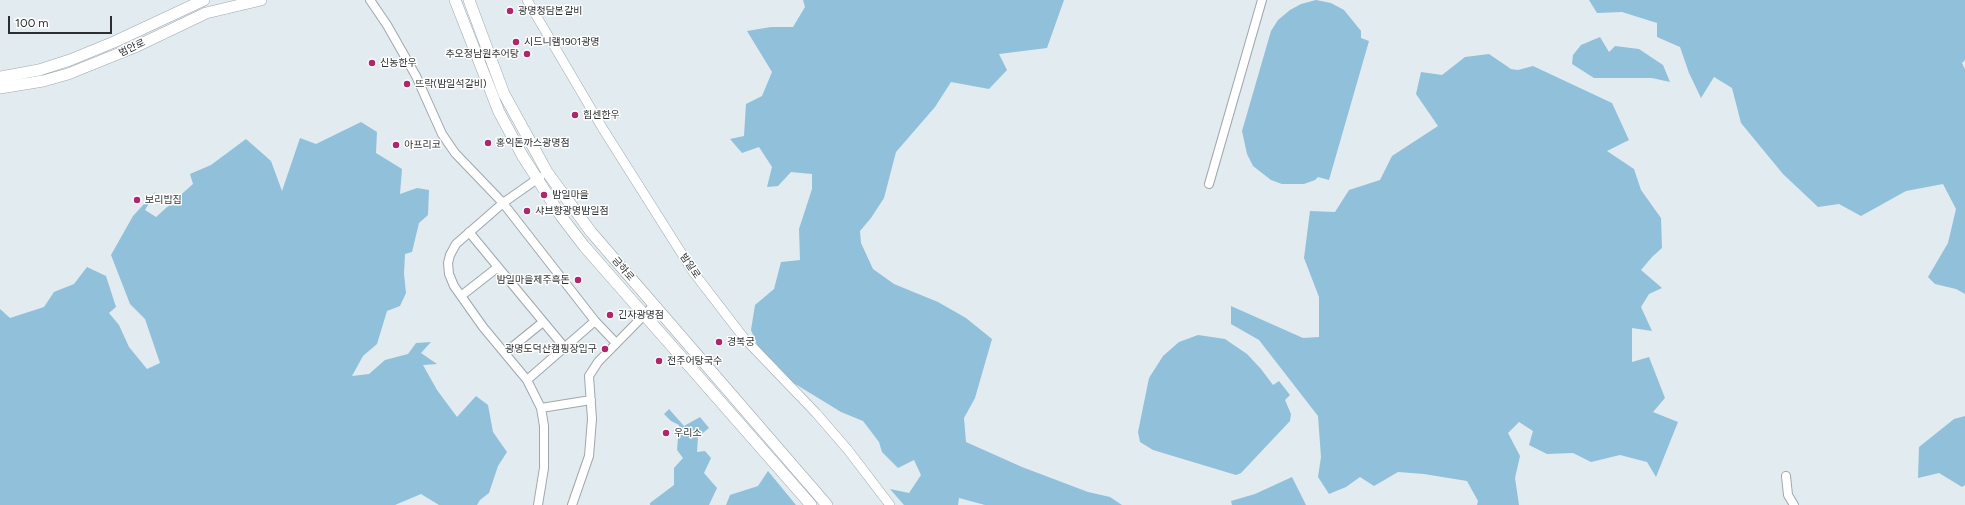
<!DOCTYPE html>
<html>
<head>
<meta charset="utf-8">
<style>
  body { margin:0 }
  #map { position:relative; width:1965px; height:505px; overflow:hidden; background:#e2ebf0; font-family:Figtree,sans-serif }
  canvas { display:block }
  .scale { position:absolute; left:8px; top:16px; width:104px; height:18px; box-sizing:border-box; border:2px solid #2c2f31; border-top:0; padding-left:5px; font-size:12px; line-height:14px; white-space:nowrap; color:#2c2f31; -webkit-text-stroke:3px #fff; paint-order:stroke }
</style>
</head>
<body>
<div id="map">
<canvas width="1965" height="505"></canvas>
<div class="scale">100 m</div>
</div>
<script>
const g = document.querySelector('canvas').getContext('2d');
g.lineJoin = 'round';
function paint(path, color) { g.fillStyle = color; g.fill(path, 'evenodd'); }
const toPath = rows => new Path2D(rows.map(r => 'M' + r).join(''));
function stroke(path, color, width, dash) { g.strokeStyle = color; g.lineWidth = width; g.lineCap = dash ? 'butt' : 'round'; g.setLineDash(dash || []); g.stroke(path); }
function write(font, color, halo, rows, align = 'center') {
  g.font = font + ' Figtree,"Noto Sans KR",sans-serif'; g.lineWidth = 3; g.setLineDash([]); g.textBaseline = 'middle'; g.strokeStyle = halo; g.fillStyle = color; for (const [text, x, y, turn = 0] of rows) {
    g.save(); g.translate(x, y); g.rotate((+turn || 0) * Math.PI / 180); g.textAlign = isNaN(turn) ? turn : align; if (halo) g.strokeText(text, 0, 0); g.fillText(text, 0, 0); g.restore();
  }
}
paint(toPath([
  [803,0,1064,0,1047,48,999,54,1007,70,989,89,951,82,935,107,896,152,884,198,871,218,860,231,861,243,873,269,894,284,938,302,966,318,992,339,975,398,964,418,966,442,1022,467,1088,492,1110,497,1122,505,985,505,959,498,958,505,904,505,890,489,909,493,921,475,914,460,898,468,882,452,879,442,863,421,841,412,792,382,758,347,751,330,755,305,774,289,781,262,800,260,799,229,812,189,812,174,791,172,778,186,767,187,772,167,759,147,742,153,730,139,744,136,746,104,762,96,772,72,747,31,771,27,793,27,805,7],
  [1316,0,1331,3,1344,10,1361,31,1361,38,1369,41,1329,180,1318,177,1315,180,1304,184,1282,184,1271,180,1253,166,1247,154,1242,131,1271,31,1278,20,1290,10,1301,4],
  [1589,0,1965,0,1965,60,1962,63,1965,69,1965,294,1956,289,1935,284,1928,277,1948,243,1956,209,1943,184,1906,191,1861,216,1839,204,1818,207,1783,174,1741,123,1732,88,1714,77,1701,98,1689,73,1680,47,1657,37,1657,23,1622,12,1597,13],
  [1600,37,1609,52,1615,46,1639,49,1663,65,1670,82,1652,78,1594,78,1572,64,1573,55,1581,45],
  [1489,54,1511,69,1518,70,1533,66,1612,103,1629,140,1607,151,1634,169,1641,190,1661,218,1662,248,1652,257,1641,270,1662,288,1649,294,1641,307,1652,331,1632,328,1632,362,1649,357,1665,398,1653,412,1678,422,1656,477,1647,462,1620,455,1591,462,1573,453,1547,454,1529,445,1533,431,1519,422,1508,433,1520,456,1515,478,1519,505,1477,505,1478,501,1467,481,1424,474,1398,472,1374,486,1360,477,1346,487,1329,494,1318,477,1321,457,1318,416,1259,340,1231,324,1231,306,1303,338,1319,337,1319,297,1304,258,1310,211,1335,212,1349,190,1380,180,1392,156,1438,126,1416,94,1421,72,1442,75,1465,57],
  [361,122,377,132,376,153,402,169,400,194,417,188,429,190,428,215,419,223,412,252,405,254,404,274,406,293,400,306,387,311,377,344,363,356,352,376,369,374,385,360,408,354,416,343,431,342,421,353,437,364,423,365,437,390,457,417,476,396,488,405,493,432,507,452,498,466,489,493,480,500,477,505,439,505,421,494,395,505,0,505,0,309,10,318,44,307,54,292,74,284,87,267,106,276,116,307,109,313,119,325,129,347,147,369,160,363,145,319,130,304,111,255,133,216,156,191,145,210,156,217,193,184,190,174,211,165,246,139,271,161,282,191,300,138,316,144],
  [1198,335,1225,339,1247,354,1261,369,1273,385,1279,381,1290,395,1285,400,1291,414,1290,421,1241,473,1236,475,1153,450,1140,442,1138,432,1149,378,1163,356,1179,342],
  [669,409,684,426,700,417,709,428,698,437,697,452,705,451,711,458,704,473,717,488,709,505,650,505,650,503,674,485,674,468,683,458,677,450,679,425,671,421,664,414],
  [1965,416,1965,485,1962,487,1939,473,1918,478,1919,447,1954,419],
  [768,471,796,505,726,505,730,495,758,486],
  [1292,477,1306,505,1232,505,1231,501,1255,494]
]), '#91c0da');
const minor = toPath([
  [370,0,387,25,416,76,442,134,455,153,503,203,595,321,616,343],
  [1209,184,1262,0],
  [469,232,565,348],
  [461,296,498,267],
  [506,352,543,322],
  [527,380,595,321],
  [541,408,591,400],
  [1786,476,1788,495,1794,505],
  [538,505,544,468,544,426,541,408,527,380,483,327,454,286,449,274,448,263,450,255,456,244,503,203,540,177],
  [572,505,589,456,592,419,589,376,598,362,654,305]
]);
const tertiary = toPath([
  [527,0,603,129,694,273,744,338,816,413,848,450,890,505]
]);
const secondary = toPath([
  [455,0,499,112,522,155,561,216,584,246,811,505],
  [469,0,504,94,547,172,591,232,827,505],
  [0,77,39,70,70,60,114,42,204,0],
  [0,88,43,81,68,74,135,47,206,13,261,0]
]);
stroke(minor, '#9fa7ac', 10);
stroke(tertiary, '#9fa7ac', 10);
stroke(secondary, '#9fa7ac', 12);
stroke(minor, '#fff', 8);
stroke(tertiary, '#fff', 9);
stroke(secondary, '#fff', 11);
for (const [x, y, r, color] of [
  [510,11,4,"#ad276d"],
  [516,42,4,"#ad276d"],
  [527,54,4,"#ad276d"],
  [372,63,4,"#ad276d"],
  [407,84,4,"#ad276d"],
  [575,115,4,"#ad276d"],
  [488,143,4,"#ad276d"],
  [396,145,4,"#ad276d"],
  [544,195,4,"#ad276d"],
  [137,200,4,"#ad276d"],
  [527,211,4,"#ad276d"],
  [578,280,4,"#ad276d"],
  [610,315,4,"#ad276d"],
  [719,342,4,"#ad276d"],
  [605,349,4,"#ad276d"],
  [659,361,4,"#ad276d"],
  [666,433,4,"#ad276d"]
]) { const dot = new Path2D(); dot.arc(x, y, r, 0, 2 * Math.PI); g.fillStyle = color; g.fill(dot); stroke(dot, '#fff', 1.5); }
write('10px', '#2c2f31', '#fff', [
  ["광명청담본갈비",518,11],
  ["시드니램1901광명",524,42],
  ["추오정남원추어탕",519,54,"right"],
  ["신농한우",380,63],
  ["뜨락(밤일석갈비)",415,84],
  ["힘센한우",583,115],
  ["홍익돈까스광명점",496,143],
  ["아프리코",404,145],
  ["밤일마을",552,195],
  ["보리밥집",145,200],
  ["샤브향광명밤일점",535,211],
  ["밤일마을제주흑돈",570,280,"right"],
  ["긴자광명점",618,315],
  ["경복궁",727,342],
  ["광명도덕산캠핑장입구",597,349,"right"],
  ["전주어탕국수",667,361],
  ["우리소",674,433]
], 'left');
write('10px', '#2c2f31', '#fff', [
  ["범안로",132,48,-25],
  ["밤일로",690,266,56],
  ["금하로",623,269,49]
]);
</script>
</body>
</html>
